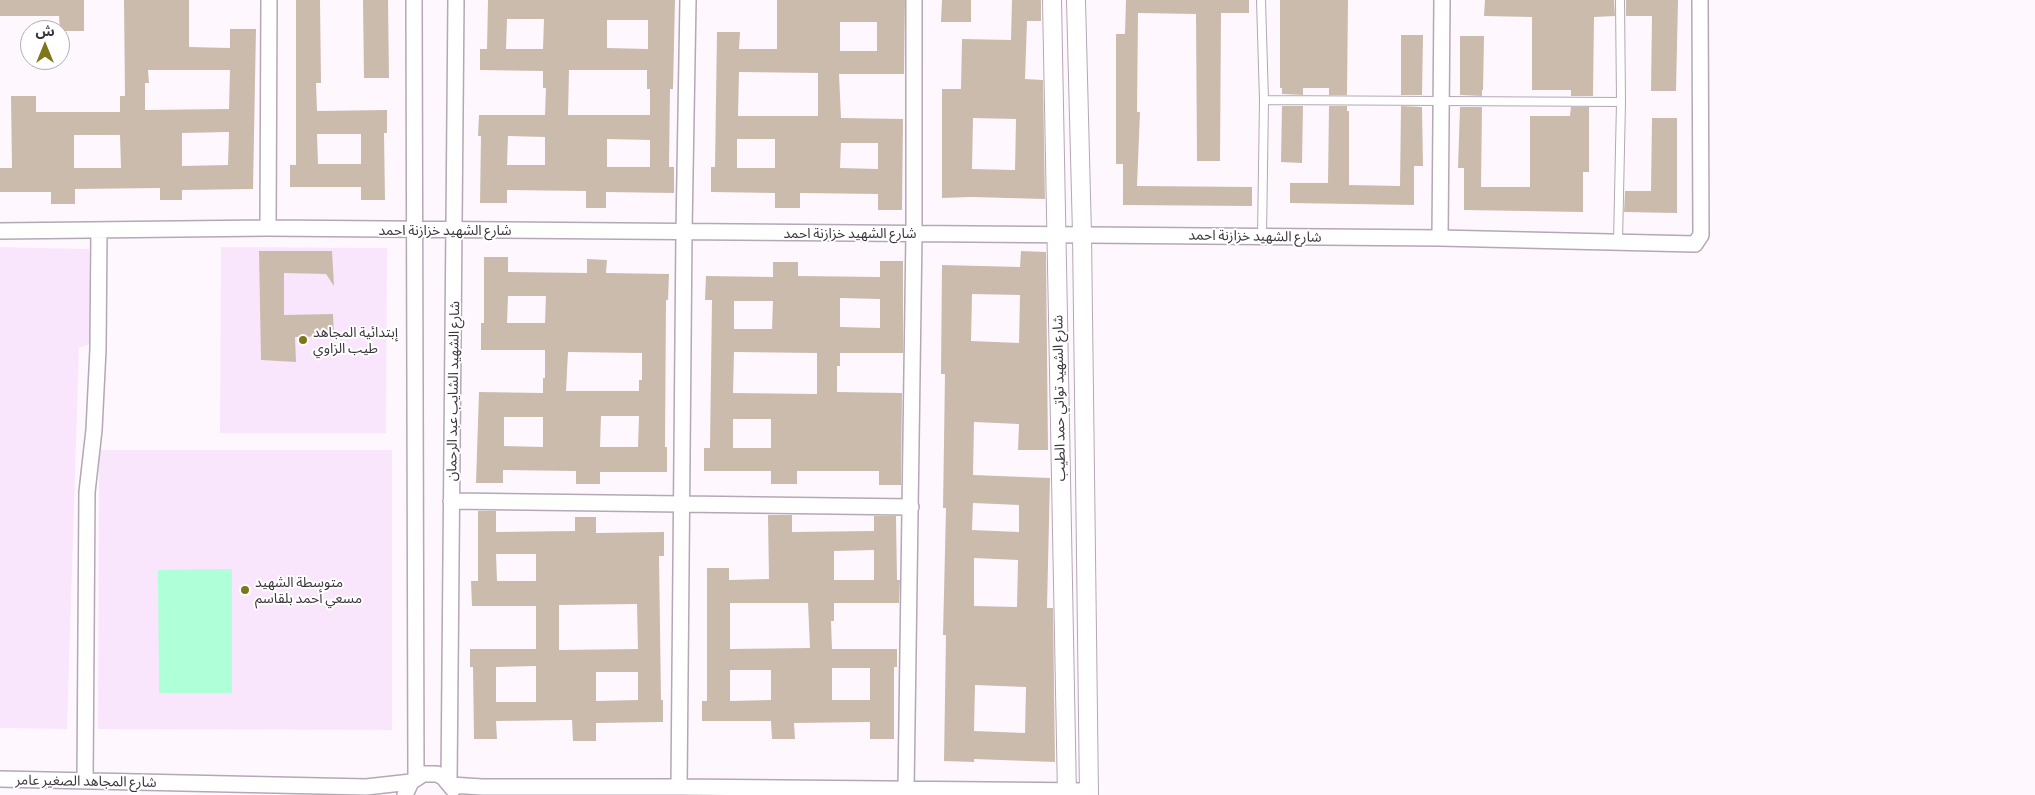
<!DOCTYPE html>
<html>
<head>
<meta charset="utf-8">
<style>
  body { margin:0 }
  #map { position:relative; width:2035px; height:795px; overflow:hidden; background:#fef8fe; font-family:Commissioner,"Noto Sans Arabic",sans-serif }
  canvas { display:block }
  .north { position:absolute; left:20px; top:20px; width:50px; height:50px; box-sizing:border-box; background:#fff; border:1px solid #b0aeb1; border-radius:50%; rotate:0deg; font-size:14px; font-weight:700; line-height:20px; text-align:center; color:#3a353b }
  .north::after { content:''; display:block; margin:auto; width:18px; height:22px; background:#7d761a; clip-path:polygon(50% 0,100% 100%,50% 72%,0 100%) }
</style>
</head>
<body>
<div id="map">
<canvas width="2035" height="795"></canvas>
<div class="north">ش</div>
</div>
<script>
const g = document.querySelector('canvas').getContext('2d');
g.lineJoin = 'round';
function paint(path, color) { g.fillStyle = color; g.fill(path, 'evenodd'); }
const toPath = rows => new Path2D(rows.map(r => 'M' + r).join(''));
function stroke(path, color, width, dash) { g.strokeStyle = color; g.lineWidth = width; g.lineCap = dash ? 'butt' : 'round'; g.setLineDash(dash || []); g.stroke(path); }
function write(font, color, halo, rows, align = 'center') {
  g.font = font + ' Commissioner,"Noto Sans Arabic",sans-serif'; g.lineWidth = 4; g.setLineDash([]); g.textBaseline = 'middle'; g.strokeStyle = halo; g.fillStyle = color; for (const [text, x, y, turn = 0] of rows) {
    g.save(); g.translate(x, y); g.rotate((+turn || 0) * Math.PI / 180); g.textAlign = isNaN(turn) ? turn : align; if (halo) g.strokeText(text, 0, 0); g.fillText(text, 0, 0); g.restore();
  }
}
paint(toPath([
  [0,247,89,249,92,343,79,348,67,729,0,728],
  [221,247,387,248,386,433,220,433],
  [99,450,392,450,392,730,98,729]
]), '#fae6fc');
paint(toPath([
  [232,569,232,693,159,693,158,570]
]), '#afffd8');
paint(toPath([
  [0,0,84,0,84,31,60,31,59,16,0,16],
  [124,0,189,0,189,47,230,48,230,29,256,29,253,189,182,190,182,200,160,200,160,188,75,189,75,204,51,204,51,192,0,192,0,168,12,168,11,96,36,96,36,112,120,112,120,96,125,96],
  [148,70,230,70,229,109,145,110,145,83,149,83],
  [229,132,228,165,182,166,182,133],
  [74,135,120,135,121,168,74,168],
  [296,0,320,0,321,83,316,83,317,111,387,110,387,133,384,133,385,200,361,200,361,187,290,187,290,165,296,165],
  [317,134,361,134,361,164,318,164],
  [363,0,388,0,389,78,364,78],
  [488,0,675,0,673,89,670,89,669,167,674,167,674,193,606,192,606,208,586,208,586,191,507,190,507,203,480,203,481,136,478,136,479,115,545,115,546,88,543,88,543,71,480,70,480,49,487,49],
  [507,19,544,19,543,49,506,49],
  [607,20,648,20,648,49,607,48],
  [569,70,647,70,647,89,650,89,650,115,568,115],
  [508,136,545,137,545,165,507,165],
  [607,139,650,140,650,167,607,167],
  [777,0,905,0,904,74,839,74,841,118,903,119,902,210,878,210,878,194,800,193,800,208,775,208,775,193,711,192,711,167,715,167,717,32,740,32,739,49,777,49],
  [840,22,877,22,877,51,840,51],
  [739,72,818,73,818,116,738,116],
  [737,139,775,139,775,168,737,168],
  [841,143,878,143,878,169,840,168],
  [942,0,971,0,971,22,941,22],
  [1012,0,1041,0,1041,21,1027,21,1025,79,1043,80,1045,199,971,197,942,198,942,89,961,89,962,39,1011,40],
  [973,118,1016,119,1015,170,972,169],
  [1126,0,1249,0,1249,13,1221,13,1220,161,1197,161,1196,14,1138,13,1137,112,1140,112,1137,186,1252,187,1252,206,1123,205,1123,164,1116,164,1116,34,1125,34],
  [1280,0,1348,0,1347,95,1329,95,1329,88,1303,88,1303,95,1282,94,1282,88,1280,88],
  [1485,0,1614,0,1615,16,1594,17,1593,96,1571,96,1571,90,1532,90,1532,17,1484,16],
  [1626,0,1678,0,1676,91,1651,91,1652,16,1626,16],
  [1401,35,1423,35,1422,95,1401,95],
  [1460,36,1484,36,1483,90,1482,90,1482,96,1460,95],
  [1282,106,1303,106,1302,163,1281,162],
  [1329,106,1347,106,1347,111,1349,111,1349,185,1400,186,1401,106,1422,107,1423,166,1414,166,1414,205,1290,203,1290,183,1328,183],
  [1460,107,1482,107,1481,187,1530,187,1530,116,1570,116,1571,107,1589,107,1589,172,1583,172,1583,212,1464,210,1464,168,1458,168],
  [1652,118,1677,118,1677,213,1624,212,1625,191,1651,191],
  [259,251,332,251,334,286,326,274,284,273,284,315,333,314,334,336,295,337,296,362,261,360],
  [1021,251,1046,252,1048,450,1018,450,1019,424,974,422,973,475,1050,478,1047,608,1053,608,1055,762,974,759,974,762,944,761,946,635,943,635,946,508,943,508,945,374,941,374,942,265,1020,267],
  [972,294,1020,295,1019,343,971,341],
  [973,503,1019,505,1019,532,972,530],
  [974,558,1018,560,1017,607,974,606],
  [975,685,1026,687,1025,733,974,731],
  [484,257,508,257,508,272,587,273,587,259,607,260,606,273,669,274,668,300,666,300,665,447,667,447,667,472,600,472,600,484,576,484,576,471,503,470,503,483,476,483,479,392,543,393,543,378,545,378,545,350,481,350,481,323,484,323],
  [508,296,546,296,545,323,507,323],
  [568,352,642,353,642,380,639,380,639,391,566,391],
  [601,416,639,416,638,447,600,447],
  [504,417,543,417,543,447,504,446],
  [880,261,903,261,903,353,840,353,840,366,837,366,837,392,902,393,901,485,879,485,879,471,797,471,797,484,771,484,771,471,704,471,704,448,710,448,712,300,705,300,706,276,773,277,773,262,798,262,798,276,880,277],
  [840,298,880,299,880,328,840,327],
  [734,301,773,301,772,329,734,329],
  [734,352,817,353,817,394,733,393],
  [733,419,771,419,771,448,733,448],
  [478,511,496,511,496,532,575,531,575,517,596,517,596,533,664,532,664,556,659,556,661,700,663,700,663,722,596,723,596,741,573,741,572,720,496,721,497,739,474,739,473,667,470,667,470,649,536,649,536,606,472,606,471,581,478,581],
  [496,554,536,554,536,581,497,581],
  [637,604,638,649,559,650,559,605],
  [536,666,536,702,496,702,496,667],
  [596,672,638,672,638,700,596,701],
  [768,515,792,515,792,532,874,531,874,516,896,516,897,580,900,580,899,603,834,603,834,621,831,621,832,649,897,649,897,667,894,667,894,739,870,739,870,722,794,723,795,739,772,739,771,721,702,721,702,701,707,701,707,568,729,568,729,580,769,579],
  [874,550,874,580,834,580,834,551],
  [730,603,808,603,810,648,730,649],
  [832,668,870,668,870,700,832,700],
  [730,670,771,670,771,700,730,701]
]), '#cbbbad');
const service = toPath([
  [1261,0,1264,100],
  [1620,0,1621,102],
  [1262,236,1264,100,1621,102,1618,242]
]);
const minor = toPath([
  [414,0,416,777],
  [268,228,269,0],
  [0,231,268,228,1440,238,1695,244,1701,235,1700,0],
  [1440,238,1442,0],
  [451,501,911,507],
  [0,779,366,787,411,782],
  [85,781,87,492,94,430,98,349,99,230],
  [449,782,456,0],
  [451,785,482,787,679,787,1088,791],
  [679,787,684,231,688,0],
  [906,789,914,233,914,0],
  [405,795,411,782,423,774,437,774,443,777,453,789]
]);
const tertiary = toPath([
  [1052,0,1067,795],
  [1076,0,1082,234,1089,795]
]);
stroke(service, '#b4a7b6', 10);
stroke(minor, '#b4a7b6', 18);
stroke(tertiary, '#b4a7b6', 20);
stroke(service, '#fff', 8);
stroke(minor, '#fff', 15);
stroke(tertiary, '#fff', 18);
for (const [x, y, r, color] of [
  [303,340,5,"#7d761a"],
  [245,590,5,"#7d761a"]
]) { const dot = new Path2D(); dot.arc(x, y, r, 0, 2 * Math.PI); g.fillStyle = color; g.fill(dot); stroke(dot, '#fff', 2); }
write('14px', '#3a353b', '#fff', [
  ["شارع الشهيد خزازنة احمد",445,230],
  ["شارع الشهيد خزازنة احمد",850,233],
  ["شارع الشهيد خزازنة احمد",1255,236,1],
  ["شارع الشهيد الشايب عبد الرحمان",453,391,-89],
  ["شارع الشهيد تواتي حمد الطيب",1059,398,-91],
  ["شارع المجاهد الصغير عامر",86,781,1]
]);
write('14px', '#3a353b', '#fff', [
  ["إبتدائية المجاهد",313,332],
  ["طيب الزاوي",313,348],
  ["متوسطة الشهيد",255,582],
  ["مسعي أحمد بلقاسم",255,598]
], 'left');
</script>
</body>
</html>
